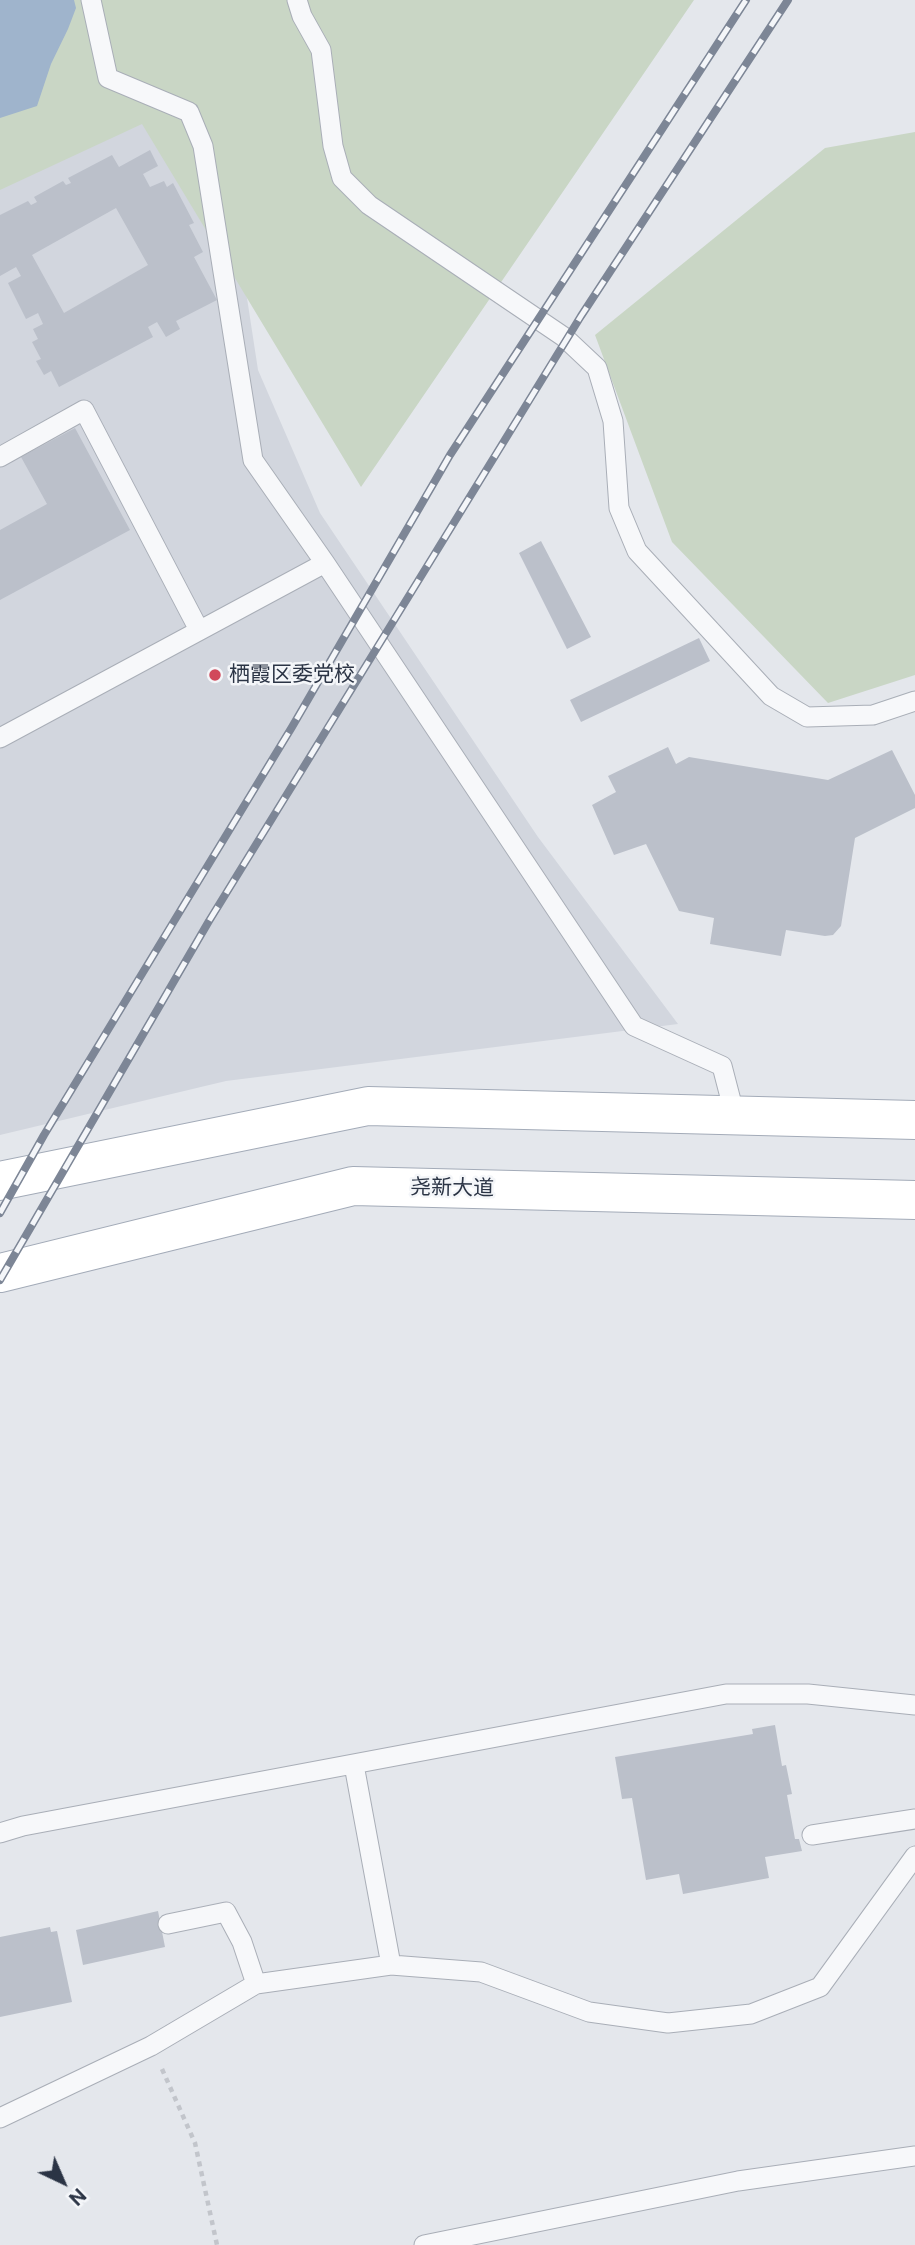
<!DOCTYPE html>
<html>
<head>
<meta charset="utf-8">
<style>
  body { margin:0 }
  #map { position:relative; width:915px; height:2245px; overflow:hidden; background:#e4e7ec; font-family:"Public Sans",sans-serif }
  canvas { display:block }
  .north { position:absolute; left:28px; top:2147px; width:70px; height:70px; -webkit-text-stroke:5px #f4f6f9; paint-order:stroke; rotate:136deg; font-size:19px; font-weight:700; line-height:28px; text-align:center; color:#2b3445 }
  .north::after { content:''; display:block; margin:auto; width:24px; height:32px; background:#2b3445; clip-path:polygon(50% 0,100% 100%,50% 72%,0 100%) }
</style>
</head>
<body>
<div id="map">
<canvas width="915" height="2245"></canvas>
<div class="north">N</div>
</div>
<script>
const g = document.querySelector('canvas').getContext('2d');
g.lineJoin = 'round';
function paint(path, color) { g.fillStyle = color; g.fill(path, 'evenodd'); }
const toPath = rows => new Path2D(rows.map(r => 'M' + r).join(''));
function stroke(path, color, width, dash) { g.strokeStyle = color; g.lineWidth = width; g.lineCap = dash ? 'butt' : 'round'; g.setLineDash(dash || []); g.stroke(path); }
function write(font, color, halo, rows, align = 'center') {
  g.font = font + ' "Public Sans","Noto Sans SC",sans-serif'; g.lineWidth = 5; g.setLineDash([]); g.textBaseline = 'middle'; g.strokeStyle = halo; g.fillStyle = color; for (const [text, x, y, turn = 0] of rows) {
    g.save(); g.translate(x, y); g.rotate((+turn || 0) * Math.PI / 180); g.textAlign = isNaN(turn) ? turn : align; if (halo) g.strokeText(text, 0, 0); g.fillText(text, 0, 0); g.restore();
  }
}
paint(toPath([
  [0,0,217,102,258,370,320,513,538,837,678,1024,226,1081,0,1135]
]), '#d2d6de');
paint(toPath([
  [0,0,694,0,361,487,142,124,0,190],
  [915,132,915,675,828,703,672,542,595,335,825,148]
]), '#c9d6c5');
paint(toPath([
  [0,0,74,0,76,8,68,29,51,64,37,106,0,118]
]), '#9fb4cc');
paint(toPath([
  [150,150,158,166,143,174,150,187,164,181,167,187,173,183,194,223,189,225,203,252,194,257,217,300,176,321,180,329,166,337,157,322,148,327,153,337,59,387,51,371,44,375,36,361,41,359,32,342,38,339,33,329,43,324,38,313,26,319,8,283,21,276,16,267,0,276,0,215,28,201,31,205,37,202,34,197,63,181,66,185,71,183,68,178,112,155,119,167],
  [116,208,148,265,64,313,32,255],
  [75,428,130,530,0,600,0,530,47,504,21,457],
  [541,541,591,637,567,649,519,553],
  [699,638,710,661,581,722,570,700],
  [668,747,676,764,689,757,828,780,892,750,915,795,915,808,855,838,841,926,833,935,825,936,786,930,781,956,710,944,714,918,679,911,646,844,614,855,592,805,616,792,608,776],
  [775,1725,782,1766,786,1765,792,1794,787,1795,795,1839,799,1839,802,1851,765,1857,769,1878,683,1894,679,1874,646,1880,632,1798,622,1799,615,1757,753,1734,752,1729],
  [158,1911,165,1947,83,1965,76,1930],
  [50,1927,51,1932,57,1931,72,2002,0,2017,0,1937]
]), '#bbc0ca');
const lane = toPath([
  [91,0,108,78,189,112,203,146,253,460,325,563,634,1026,722,1066,735,1116],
  [297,0,302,16,321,50,333,146,342,178,369,205,564,337,597,368,613,421,619,508,637,551,771,696,807,717,873,715,915,701],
  [0,457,84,410,199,630],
  [0,738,325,563],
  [354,1765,391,1965],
  [0,1833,23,1826,726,1694,808,1694,915,1705],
  [812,1835,915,1819],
  [168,1924,226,1912,242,1942,256,1984],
  [0,2118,151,2046,256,1984,391,1965,481,1972,589,2012,668,2023,751,2014,820,1987,915,1856],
  [424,2245,738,2181,915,2156]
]);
const primary = toPath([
  [0,1181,368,1106,915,1120],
  [0,1273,353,1186,915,1200]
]);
stroke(lane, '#a9aeb7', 21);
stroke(primary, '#a3abb8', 40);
stroke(toPath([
  [162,2069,195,2143,217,2245]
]), '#c2c5cb', 4.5, [5, 5]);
stroke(lane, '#f7f8fa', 19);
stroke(primary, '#fff', 38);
const rail = toPath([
  [0,1213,44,1135,292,727,450,455,746,0],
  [0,1280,209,921,581,316,788,0]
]);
stroke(rail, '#7d8696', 8);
stroke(rail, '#f4f6f9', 5, [16]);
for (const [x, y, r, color] of [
  [215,675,7,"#d1495b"]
]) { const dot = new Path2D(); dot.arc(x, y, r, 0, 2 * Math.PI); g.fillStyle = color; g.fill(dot); stroke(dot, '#f4f6f9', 2.5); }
write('21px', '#2b3445', '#f4f6f9', [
  ["栖霞区委党校",229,675]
], 'left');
write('21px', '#2b3445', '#f4f6f9', [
  ["尧新大道",452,1188,1]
]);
</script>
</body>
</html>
